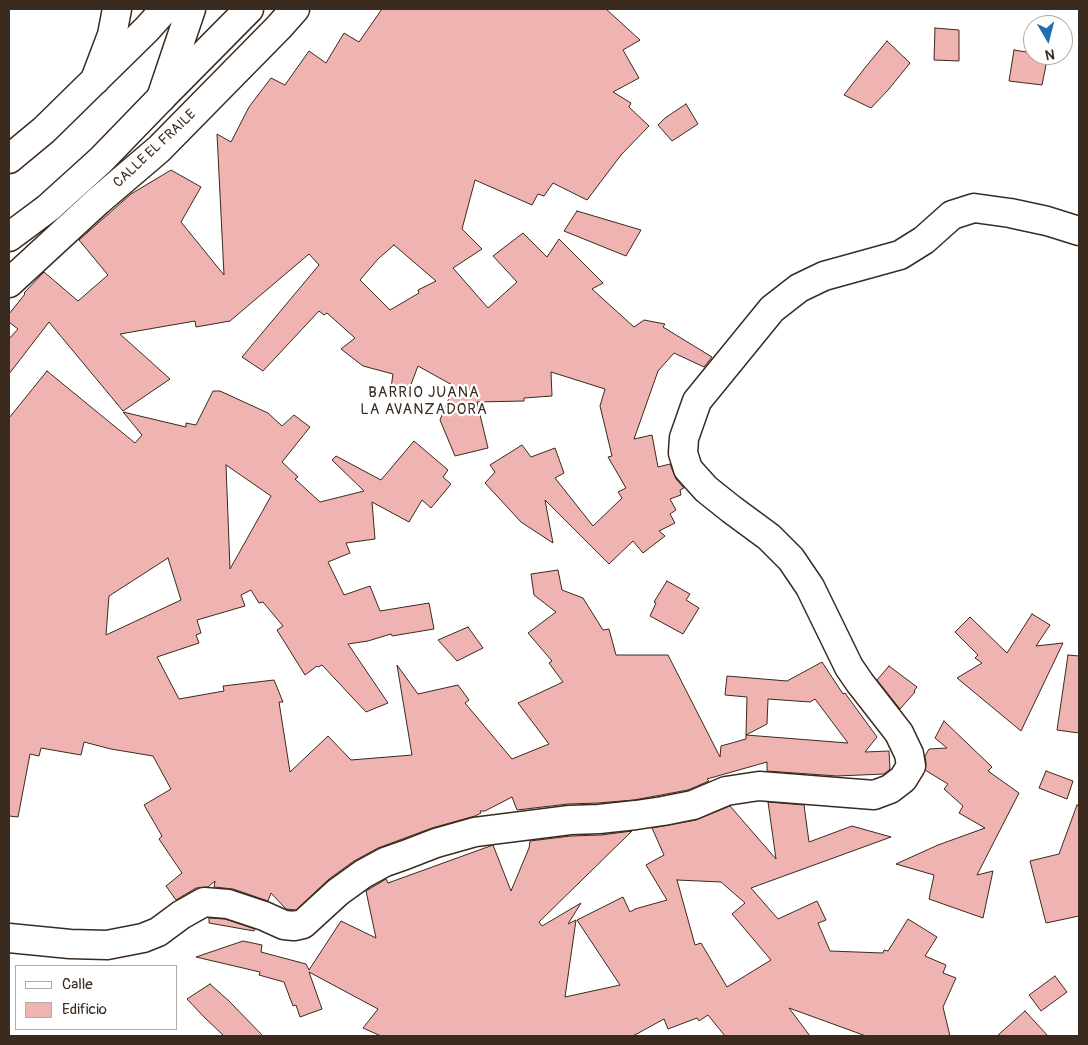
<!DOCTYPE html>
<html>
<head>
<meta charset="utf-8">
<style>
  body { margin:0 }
  #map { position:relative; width:1088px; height:1045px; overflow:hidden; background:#fff; font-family:Pangolin,sans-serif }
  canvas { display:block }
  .frame { position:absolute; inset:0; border:10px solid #3b2a1e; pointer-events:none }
  .legend { position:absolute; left:15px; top:965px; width:162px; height:65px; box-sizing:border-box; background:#fff; border:1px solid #b1aaa5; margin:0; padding:6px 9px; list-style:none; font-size:15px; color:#3b2a1e }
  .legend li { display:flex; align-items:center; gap:10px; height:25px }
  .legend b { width:25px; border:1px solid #b1aaa5 }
  .north { position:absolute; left:1023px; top:15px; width:50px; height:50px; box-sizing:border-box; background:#fff; border:1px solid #b1aaa5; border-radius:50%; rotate:172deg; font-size:14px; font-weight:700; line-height:20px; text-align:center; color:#3b2a1e }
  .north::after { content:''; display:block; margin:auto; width:18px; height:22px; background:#1f6fb2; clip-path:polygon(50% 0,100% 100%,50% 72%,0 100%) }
</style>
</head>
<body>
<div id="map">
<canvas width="1088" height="1045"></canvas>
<div class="frame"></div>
<ul class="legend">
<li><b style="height:6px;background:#fff"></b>Calle</li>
<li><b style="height:14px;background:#efb3b1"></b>Edificio</li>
</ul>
<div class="north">N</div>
</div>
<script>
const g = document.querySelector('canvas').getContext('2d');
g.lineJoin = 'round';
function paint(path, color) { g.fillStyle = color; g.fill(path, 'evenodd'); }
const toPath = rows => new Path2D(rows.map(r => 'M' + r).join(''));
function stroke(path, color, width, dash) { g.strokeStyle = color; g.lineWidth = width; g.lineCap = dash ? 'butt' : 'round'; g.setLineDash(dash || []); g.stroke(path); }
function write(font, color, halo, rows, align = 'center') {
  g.font = font + ' Pangolin,sans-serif'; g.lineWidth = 4.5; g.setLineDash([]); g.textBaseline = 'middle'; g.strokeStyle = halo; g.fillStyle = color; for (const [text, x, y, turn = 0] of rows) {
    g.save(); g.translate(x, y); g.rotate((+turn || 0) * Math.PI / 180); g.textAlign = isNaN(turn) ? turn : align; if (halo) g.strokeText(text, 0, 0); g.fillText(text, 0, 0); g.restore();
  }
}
const building = toPath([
  [382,9,606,9,640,40,623,50,639,78,613,92,631,103,629,107,649,126,621,155,587,200,553,183,544,196,538,194,532,205,475,180,462,229,482,249,453,268,488,308,517,282,493,256,523,233,547,257,559,239,603,283,592,289,634,327,644,320,665,324,663,327,712,357,704,367,674,353,658,371,634,439,652,435,658,467,670,464,676,479,684,488,680,490,681,495,670,499,676,510,670,514,675,523,659,531,665,536,643,553,633,541,609,564,545,500,553,543,521,522,485,483,495,472,490,465,522,445,531,457,555,448,564,473,555,478,593,526,622,498,618,492,626,488,608,457,612,456,600,406,605,389,551,372,552,396,524,398,524,401,477,402,488,448,455,456,440,420,454,386,418,366,407,395,390,394,393,374,363,366,341,349,355,338,327,313,324,315,319,311,263,371,242,357,319,265,309,254,230,321,196,327,195,321,120,334,170,379,123,411,49,322,9,374,9,339,18,329,9,322,9,314,25,294,24,293,44,272,78,301,108,275,79,240,131,194,171,170,201,187,181,222,224,275,217,134,231,142,249,107,271,78,285,85,309,51,326,63,344,33,359,42,382,9],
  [394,245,436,281,418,290,419,293,390,310,360,280,378,259,394,245],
  [935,28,959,30,959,61,934,60,935,28],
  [887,41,910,63,889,89,871,108,844,95,864,69,887,41],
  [1014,50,1033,53,1033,55,1048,55,1042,85,1009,81,1014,50],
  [686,104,698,124,672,141,658,125,665,118,686,104],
  [577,211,641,230,626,256,564,231,577,211],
  [47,371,135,443,142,435,123,412,186,427,186,423,196,425,213,391,220,391,268,413,282,426,294,415,310,427,282,462,298,477,295,479,320,502,364,491,332,460,336,456,381,480,414,441,448,470,443,477,451,484,431,508,422,500,409,522,372,502,375,539,346,543,350,553,328,562,344,595,370,586,380,611,429,603,434,629,392,636,391,634,368,641,348,644,388,703,366,712,322,665,318,667,317,666,305,675,277,630,283,626,263,602,259,603,251,590,241,595,245,606,197,620,201,633,196,635,199,643,157,657,179,699,224,691,223,686,274,680,283,702,279,702,290,772,328,736,351,760,412,755,397,665,418,694,458,685,469,700,465,703,512,759,549,744,518,703,563,682,549,663,552,661,528,633,556,612,534,595,531,574,558,570,562,590,583,598,603,630,609,629,616,655,668,655,720,757,721,746,746,739,746,735,848,743,815,699,810,702,768,699,767,724,746,735,747,697,725,695,727,676,787,681,822,662,843,694,845,693,877,737,865,752,889,751,890,769,884,774,837,776,767,771,767,762,707,779,709,781,688,790,634,800,598,803,568,804,517,810,512,797,485,811,480,811,481,813,475,816,432,828,378,848,354,861,329,879,296,910,286,909,271,893,268,901,233,889,214,887,215,881,208,887,196,888,176,900,166,886,182,873,159,839,162,836,144,805,171,789,153,756,111,749,84,742,81,755,41,748,39,756,30,754,18,817,9,816,9,418,47,371],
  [226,465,271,496,230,569,226,465],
  [168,558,181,600,106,635,109,596,168,558],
  [667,581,690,594,686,600,699,608,683,634,650,616,656,603,654,602,667,581],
  [1032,614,1050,625,1036,646,1063,643,1021,731,957,678,982,663,975,658,978,655,955,632,970,617,1007,653,1032,614],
  [468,627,483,648,457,661,438,640,468,627],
  [1068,655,1079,656,1079,733,1057,730,1068,655],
  [889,666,917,687,914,691,915,692,900,709,877,680,889,666],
  [944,721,992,767,988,771,1019,793,977,875,993,871,983,918,929,899,934,875,896,864,938,845,985,828,959,813,963,806,944,789,948,784,925,770,926,763,925,756,929,749,947,748,935,738,944,721],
  [1046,771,1073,781,1067,799,1039,788,1046,771],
  [768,802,804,805,809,842,852,826,891,837,751,888,778,919,817,901,826,920,818,923,830,951,883,953,884,950,888,951,908,919,937,937,925,956,946,965,943,973,956,978,943,1007,950,1036,866,1036,789,1008,810,1036,725,1036,708,1015,699,1021,697,1018,668,1029,664,1019,633,1036,381,1036,363,1028,378,1009,309,972,322,1009,300,1017,296,1005,293,1006,284,982,259,975,260,972,196,957,243,941,262,945,261,952,306,964,309,970,341,921,376,938,366,891,386,879,388,883,493,845,511,891,529,848,530,841,571,836,601,835,632,831,539,922,542,926,581,903,568,924,576,920,565,997,620,985,577,920,623,897,630,912,635,909,667,900,646,865,664,855,652,828,696,820,730,806,776,859,768,802],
  [677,880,721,882,745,903,732,914,771,960,727,987,701,943,695,945,677,880],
  [1077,805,1079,806,1079,916,1046,923,1030,861,1059,854,1077,805],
  [209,918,225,919,255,929,254,931,209,923,209,918],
  [1055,976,1067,992,1041,1011,1029,995,1055,976],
  [210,984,229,1001,263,1036,224,1036,204,1017,187,999,210,984],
  [1025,1011,1048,1036,997,1036,1025,1011]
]);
paint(building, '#efb3b1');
stroke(building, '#3b2a1e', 1);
const minor = toPath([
  [95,80,147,29,165,9],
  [161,98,249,9],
  [9,283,98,201,159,149,279,27,295,9],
  [9,938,70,944,107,945,143,938,158,932,181,915,204,902,228,904,264,916,284,925,294,926,303,924,338,892,363,874,385,862,405,855,436,843,475,832,570,820,599,819,636,815,663,811,693,805,726,791,759,786,874,795,890,789,903,779,911,766,909,754,899,733,860,683,849,667,810,587,791,559,769,537,731,509,706,489,688,469,683,453,684,438,697,401,772,309,799,288,824,276,900,255,924,240,952,215,974,208,1010,213,1047,221,1079,231]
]);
const major = toPath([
  [9,159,44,130,95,80],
  [9,237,48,208,101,160,161,98]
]);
const highway = toPath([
  [95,80,112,35,117,9],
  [161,98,191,9]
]);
stroke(minor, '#3b2a1e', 31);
stroke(major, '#3b2a1e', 31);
stroke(highway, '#3b2a1e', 31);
stroke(minor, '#fff', 28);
stroke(major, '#fff', 28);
stroke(highway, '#fff', 28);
write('14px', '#3b2a1e', '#fff', [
  ["CALLE EL FRAILE",155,149,-43]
]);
g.letterSpacing = '1px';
write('15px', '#3b2a1e', '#fff', [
  ["BARRIO JUANA",424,393],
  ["LA AVANZADORA",424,410]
]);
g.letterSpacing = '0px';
</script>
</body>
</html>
